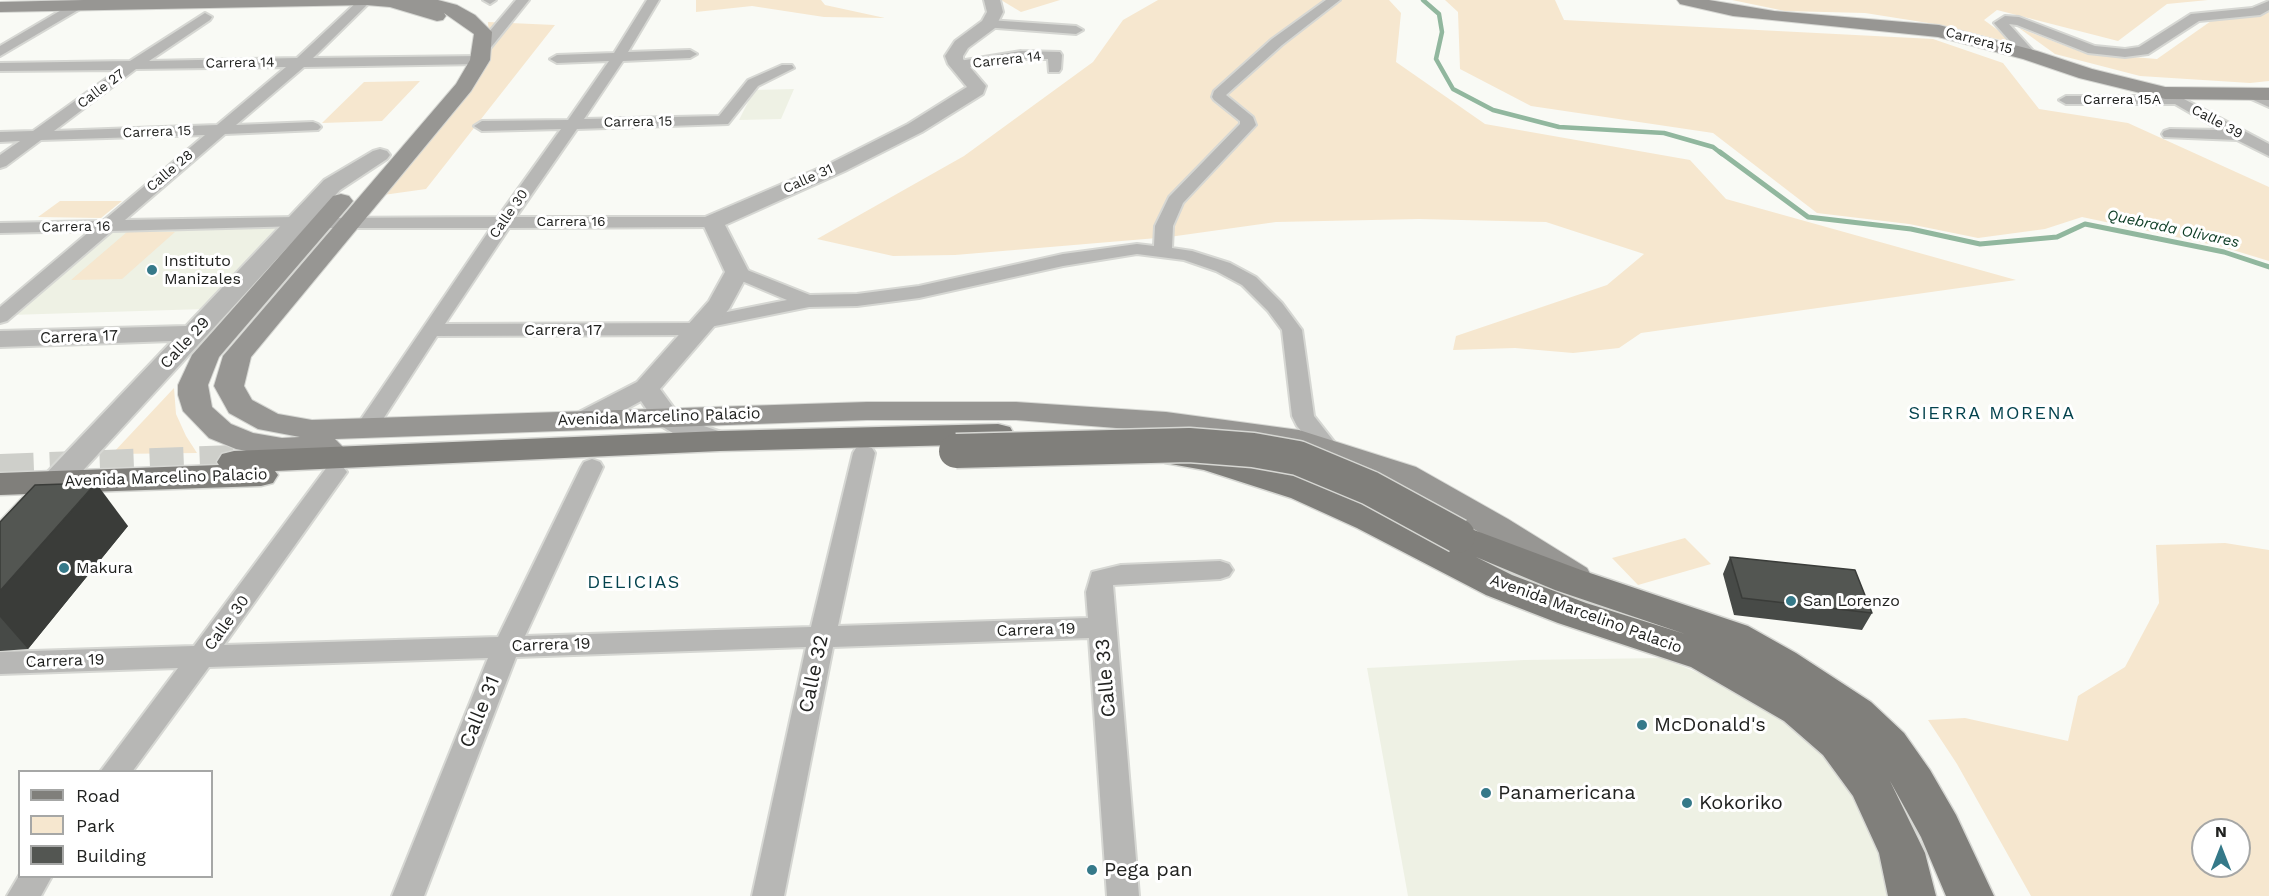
<!DOCTYPE html>
<html>
<head>
<meta charset="utf-8">
<style>
  body { margin:0 }
  #map { position:relative; width:2269px; height:896px; overflow:hidden; background:#f9faf5; font-family:"Work Sans",sans-serif }
  canvas { display:block }
  .legend { position:absolute; left:18px; top:770px; width:195px; height:108px; box-sizing:border-box; background:#fff; border:2px solid #a6a7a6; margin:0; padding:8px 10px; list-style:none; font-size:18px; color:#212220 }
  .legend li { display:flex; align-items:center; gap:12px; height:30px }
  .legend b { width:30px; border:2px solid #a6a7a6 }
  .north { position:absolute; left:2191px; top:818px; width:60px; height:60px; box-sizing:border-box; background:#fff; border:2px solid #a6a7a6; border-radius:50%; rotate:0deg; font-size:16px; font-weight:700; line-height:24px; text-align:center; color:#212220 }
  .north::after { content:''; display:block; margin:auto; width:21px; height:27px; background:#357989; clip-path:polygon(50% 0,100% 100%,50% 72%,0 100%) }
</style>
</head>
<body>
<div id="map">
<canvas width="2269" height="896"></canvas>
<ul class="legend">
<li><b style="height:8px;background:#807f7b"></b>Road</li>
<li><b style="height:16px;background:#f6e7cf"></b>Park</li>
<li><b style="height:16px;background:#535652"></b>Building</li>
</ul>
<div class="north">N</div>
</div>
<script>
const g = document.querySelector('canvas').getContext('2d');
g.lineJoin = 'round';
function paint(path, color) { g.fillStyle = color; g.fill(path, 'evenodd'); }
const toPath = rows => new Path2D(rows.map(r => 'M' + r).join(''));
function stroke(path, color, width, dash) { g.strokeStyle = color; g.lineWidth = width; g.lineCap = dash ? 'butt' : 'round'; g.setLineDash(dash || []); g.stroke(path); }
function write(font, color, halo, rows, align = 'center') {
  g.font = font + ' "Work Sans",sans-serif'; g.lineWidth = 6; g.setLineDash([]); g.textBaseline = 'middle'; g.strokeStyle = halo; g.fillStyle = color; for (const [text, x, y, turn = 0] of rows) {
    g.save(); g.translate(x, y); g.rotate((+turn || 0) * Math.PI / 180); g.textAlign = isNaN(turn) ? turn : align; if (halo) g.strokeText(text, 0, 0); g.fillText(text, 0, 0); g.restore();
  }
}
paint(toPath([
  [794,89,781,119,739,120,754,90],
  [283,226,205,309,10,315,107,230],
  [1662,658,1723,683,1781,719,1835,767,1867,817,1880,854,1886,879,1886,896,1408,896,1367,668,1524,660]
]), '#eef1e4');
paint(toPath([
  [696,0,821,0,825,5,885,18,824,17,752,6,696,12],
  [1001,0,1060,0,1021,12],
  [1158,0,1389,0,1401,13,1396,62,1485,124,1690,160,1726,199,2016,280,1641,333,1619,348,1573,353,1515,348,1453,350,1456,336,1607,285,1644,254,1546,222,1419,219,1276,222,1169,237,955,255,893,256,817,239,964,156,1093,62,1123,20],
  [1445,0,1555,0,1564,20,1933,39,2003,63,2039,109,2128,123,2269,187,2269,261,2223,247,2082,217,2045,229,1978,238,1909,224,1817,213,1713,133,1531,106,1460,69,1458,12],
  [1732,0,2208,0,2167,4,2118,41,1997,10,1984,20,2017,44,1941,25,1865,13,1785,11],
  [2269,6,2269,81,2250,83,2140,76,2055,54,2019,28,2084,53,2157,59,2221,14],
  [488,22,555,25,426,189,383,195,491,60],
  [420,81,382,121,322,123,364,82],
  [60,201,122,201,101,218,38,217],
  [127,232,175,232,122,279,71,280],
  [174,388,176,414,186,436,197,453,112,454],
  [1685,538,1711,564,1638,585,1612,558],
  [2225,543,2269,550,2269,896,2031,896,1957,764,1928,720,1965,718,2068,741,2078,696,2125,667,2159,603,2156,545],
  [2203,830,2239,830,2239,866,2203,866]
]), '#f6e7cf');
stroke(toPath([
  [1423,0,1439,14,1442,32,1436,59,1453,89,1493,110,1559,127,1664,133,1713,147,1722,154]
]), '#91b79e', 4.5);
stroke(toPath([
  [1720,152,1808,217,1911,229,1980,244,2057,237,2085,224,2224,252,2269,267]
]), '#91b79e', 5);
stroke(toPath([
  [0,471,234,462]
]), '#cecfca', 34, [34, 16]);
const minor = toPath([
  [359,0,372,0,313,58,480,56,487,60,480,64,304,67,236,125,313,122,318,124,321,127,318,130,225,134,125,220,296,217,302,218,305,222,302,226,112,231,7,321,0,323,0,307,90,231,0,233,0,223,103,221,205,135,41,140,6,166,0,168,0,155,20,141,0,142,0,132,33,131,118,70,0,71,0,63,130,61,205,13,212,17,210,20,149,61,297,58,359,0],
  [286,67,217,125,54,131,136,69,286,67],
  [483,0,496,0,490,4,483,0],
  [516,0,529,0,488,51,478,51,476,48,478,45,516,0],
  [647,0,659,0,628,52,690,50,697,54,690,58,623,61,584,119,719,116,748,80,782,65,792,65,794,68,758,86,728,124,577,129,516,217,713,217,719,218,722,222,719,226,713,227,509,228,445,324,692,323,695,319,702,317,787,300,730,276,728,272,730,268,737,266,810,295,857,294,919,286,1063,254,1137,244,1154,246,1155,226,1169,197,1240,124,1240,121,1214,100,1212,97,1214,91,1272,39,1326,0,1340,0,1282,45,1226,95,1253,117,1256,125,1183,203,1173,226,1172,248,1192,251,1230,263,1256,277,1282,303,1302,330,1314,416,1339,448,1336,453,1328,455,1320,453,1297,426,1292,416,1282,330,1268,311,1242,285,1216,271,1184,260,1137,254,1063,266,919,298,857,306,809,307,705,328,703,333,696,335,437,336,374,433,366,435,358,433,355,428,491,228,321,228,315,227,312,223,315,219,321,218,498,217,561,129,482,131,474,126,482,121,568,120,609,61,557,63,550,59,557,55,614,53,647,0],
  [2269,1,2269,10,2260,15,2199,21,2148,54,2125,57,2088,53,2017,25,2009,24,2037,55,2030,59,2025,58,1994,23,2005,16,2019,17,2095,46,2125,49,2139,47,2191,14,2252,8,2269,1],
  [75,2,80,3,81,6,80,9,0,56,0,46,75,2],
  [989,20,1076,26,1083,30,1076,34,984,27,982,24,984,21,989,20],
  [1021,51,1060,52,1062,55,1061,69,1059,72,1049,72,1048,59,1021,59,959,69,952,65,959,61,1021,51],
  [2165,89,2269,144,2269,156,2237,140,2164,137,2162,134,2164,131,2170,129,2220,130,2175,104,2066,104,2059,100,2066,96,2159,96,2158,93,2160,90,2165,89],
  [2254,91,2269,97,2269,107,2249,98,2247,95,2249,92,2254,91],
  [864,446,872,448,875,453,838,626,1088,618,1086,592,1092,572,1121,565,1220,561,1229,564,1233,570,1229,576,1220,579,1113,585,1139,896,1107,896,1089,638,833,647,784,896,752,896,806,647,516,657,424,896,392,896,488,658,209,667,132,772,100,772,178,668,0,674,0,652,194,646,327,467,335,464,343,467,347,472,224,645,498,637,581,467,584,462,592,459,600,462,603,467,525,636,811,627,853,453,856,448,864,446],
  [20,874,20,876,52,876,41,896,7,896,20,874]
]);
const tertiary = toPath([
  [984,0,1000,0,1003,12,995,28,968,48,963,56,963,59,986,86,983,94,922,132,845,171,725,225,749,272,729,309,660,389,676,411,698,424,730,435,734,441,730,447,720,450,678,436,656,423,641,401,597,425,587,428,577,425,573,419,577,413,637,382,709,301,725,272,702,222,705,217,831,163,908,124,967,87,948,64,945,56,955,41,982,21,987,12,984,0],
  [380,149,387,151,390,155,387,159,340,190,11,549,0,552,0,522,172,341,0,347,0,331,186,326,324,180,373,151,380,149]
]);
const secondary = toPath([
  [83,0,438,0,457,5,475,15,492,32,490,60,471,91,251,357,244,386,252,400,278,414,312,420,867,402,1016,402,1166,412,1299,430,1416,467,1508,519,1587,568,1592,577,1587,586,1574,590,1561,586,1484,535,1394,483,1295,449,1166,432,1016,420,867,420,335,439,343,447,338,454,327,457,282,458,236,449,209,438,183,411,178,395,178,385,192,355,333,196,341,194,349,196,353,201,349,206,219,357,208,385,212,407,231,424,253,433,282,438,300,437,258,429,229,413,214,386,223,356,456,84,470,60,474,34,444,13,446,16,443,20,437,21,390,7,366,5,0,12,0,2,83,0],
  [1677,0,1709,0,1774,11,1939,25,2037,51,2092,69,2165,87,2269,88,2269,100,2165,99,2079,78,2023,59,1938,37,1733,16,1680,4,1677,0]
]);
const primary = toPath([
  [998,424,1010,427,1014,434,1010,441,998,444,720,451,275,471,278,475,273,483,261,486,0,495,0,473,219,465,217,462,222,454,234,451,720,431,998,424],
  [1177,444,1220,452,1315,482,1381,510,1443,541,1440,536,1445,527,1458,524,1581,570,1748,626,1796,653,1871,702,1904,733,1930,770,1956,815,1994,896,1946,896,1921,837,1890,781,1925,853,1936,896,1888,896,1879,853,1853,796,1823,755,1784,721,1691,667,1558,623,1486,595,1357,528,1291,498,1204,470,1165,463,1160,455,1165,447,1177,444],
  [1476,557,1555,590,1685,634,1586,603,1512,575,1476,557]
]);
stroke(minor, '#d6d7d3', 4);
stroke(tertiary, '#d6d7d3', 4);
stroke(secondary, '#d6d7d3', 2);
stroke(primary, '#d6d7d3', 3);
paint(minor, '#b7b7b5');
paint(tertiary, '#b7b7b5');
paint(secondary, '#979693');
paint(primary, '#807f7b');
const primaryBridge = toPath([
  [956,451,1189,445,1253,450,1298,458,1370,488,1458,536]
]);
stroke(primaryBridge, '#d6d7d3', 37, []);
stroke(primaryBridge, '#807f7b', 34);
paint(toPath([
  [0,522,128,526,28,649,0,651],
  [1730,557,1872,613,1862,630,1734,615,1723,574]
]), '#474a47');
paint(toPath([
  [96,483,128,526,28,649,0,617,0,591]
]), '#3a3c39');
const building = toPath([
  [96,483,0,591,0,522,35,485,96,483],
  [1730,557,1855,570,1872,613,1742,598,1730,557]
]);
paint(building, '#535652');
stroke(building, '#3a3c39', 1.5);
for (const [x, y, r, color] of [
  [152,270,6,"#357989"],
  [64,568,6,"#357989"],
  [1791,601,6,"#357989"],
  [1642,725,6,"#357989"],
  [1486,793,6,"#357989"],
  [1687,803,6,"#357989"],
  [1092,870,6,"#357989"]
]) { const dot = new Path2D(); dot.arc(x, y, r, 0, 2 * Math.PI); g.fillStyle = color; g.fill(dot); stroke(dot, '#fff', 2); }
write('14px', '#212220', '#fff', [
  ["Carrera 15",1979,41,15],
  ["Carrera 14",1007,60,-6],
  ["Carrera 14",240,63,-1],
  ["Calle 27",101,89,-37],
  ["Carrera 15A",2122,100],
  ["Carrera 15",638,122,-1],
  ["Calle 39",2217,122,28],
  ["Carrera 15",157,132,-2],
  ["Calle 28",170,171,-40],
  ["Calle 31",808,179,-24],
  ["Calle 30",509,214,-55],
  ["Carrera 16",571,222],
  ["Carrera 16",76,227,-1]
]);
write('italic 15px', '#0b3b23', '#fff', [
  ["Quebrada Olivares",2173,229,12]
]);
write('16px', '#212220', '#fff', [
  ["Instituto",164,261],
  ["Manizales",164,279],
  ["Makura",76,568],
  ["San Lorenzo",1803,601]
], 'left');
write('16px', '#212220', '#fff', [
  ["Carrera 17",563,330],
  ["Carrera 17",79,337,-2],
  ["Calle 29",185,343,-47],
  ["Avenida Marcelino Palacio",659,417,-2],
  ["Avenida Marcelino Palacio",166,478,-2],
  ["Avenida Marcelino Palacio",1586,614,20],
  ["Calle 30",227,623,-54],
  ["Carrera 19",1036,630,-2],
  ["Carrera 19",551,645,-2],
  ["Carrera 19",65,661,-2]
]);
g.letterSpacing = '1.5px';
write('18px', '#04434e', '#fff', [
  ["SIERRA MORENA",1992,414],
  ["DELICIAS",634,583]
]);
g.letterSpacing = '0px';
write('20px', '#212220', '#fff', [
  ["Calle 32",814,674,-78],
  ["Calle 33",1106,678,-95],
  ["Calle 31",480,712,-68]
]);
write('20px', '#212220', '#fff', [
  ["McDonald's",1654,725],
  ["Panamericana",1498,793],
  ["Kokoriko",1699,803],
  ["Pega pan",1104,870]
], 'left');
</script>
</body>
</html>
